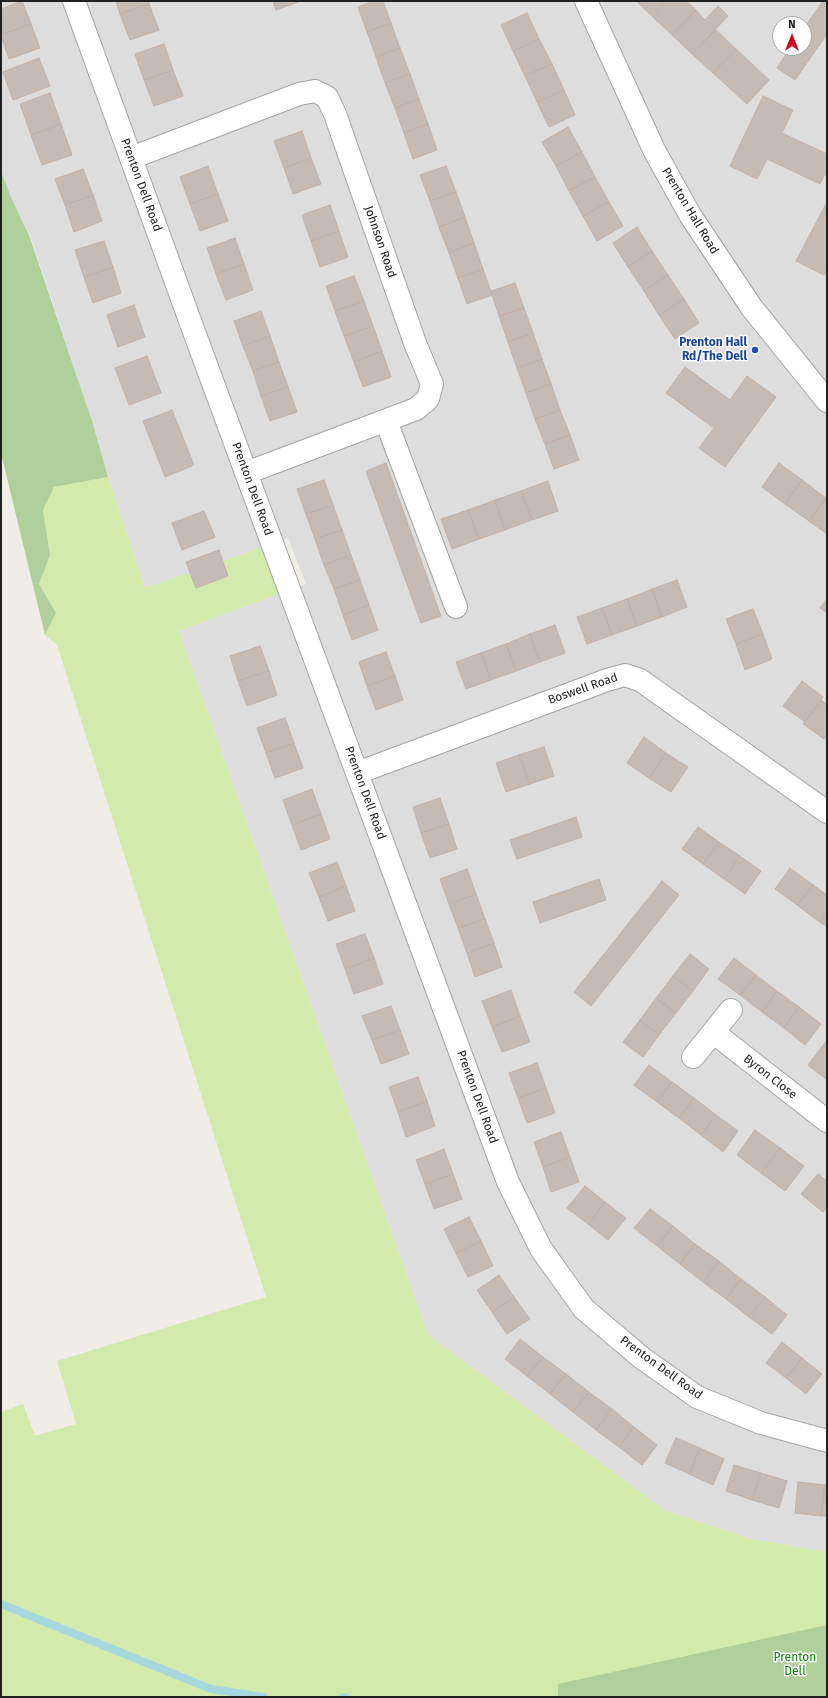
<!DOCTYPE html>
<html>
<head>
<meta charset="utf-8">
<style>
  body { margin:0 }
  #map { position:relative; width:828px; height:1698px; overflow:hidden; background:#f0ece6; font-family:"Fira Sans",sans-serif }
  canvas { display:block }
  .frame { position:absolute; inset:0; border:2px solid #202020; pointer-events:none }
  .north { position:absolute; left:772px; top:16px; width:40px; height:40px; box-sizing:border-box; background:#fff; border:1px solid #a6a6a6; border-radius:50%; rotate:0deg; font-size:11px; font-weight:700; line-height:16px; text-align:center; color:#202020 }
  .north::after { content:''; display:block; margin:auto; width:14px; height:18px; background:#cf0017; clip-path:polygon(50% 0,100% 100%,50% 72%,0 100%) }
</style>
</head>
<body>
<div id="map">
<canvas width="828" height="1698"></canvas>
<div class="frame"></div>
<div class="north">N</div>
</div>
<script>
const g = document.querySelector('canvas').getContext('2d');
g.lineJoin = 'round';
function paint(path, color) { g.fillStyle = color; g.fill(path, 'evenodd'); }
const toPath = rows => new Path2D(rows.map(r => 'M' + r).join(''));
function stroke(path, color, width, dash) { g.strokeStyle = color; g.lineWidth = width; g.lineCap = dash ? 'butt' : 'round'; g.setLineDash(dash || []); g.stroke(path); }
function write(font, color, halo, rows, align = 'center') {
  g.font = font + ' "Fira Sans",sans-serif'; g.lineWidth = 3; g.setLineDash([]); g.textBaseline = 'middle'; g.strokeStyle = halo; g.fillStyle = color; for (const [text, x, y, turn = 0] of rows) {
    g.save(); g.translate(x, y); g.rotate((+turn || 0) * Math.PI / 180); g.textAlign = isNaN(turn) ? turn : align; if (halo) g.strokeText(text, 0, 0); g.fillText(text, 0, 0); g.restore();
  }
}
paint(toPath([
  [1,1,827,1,827,1552,751,1539,666,1511,428,1335,179,631,306,584,288,538,145,588,108,477,93,424,30,235,11,197,1,171],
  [780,24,804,24,804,48,780,48]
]), '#dedddd');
paint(toPath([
  [108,477,145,588,268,545,284,592,179,631,428,1335,666,1511,751,1539,827,1552,827,1697,1,1697,1,1412,23,1404,35,1436,76,1424,57,1361,266,1297,57,645,45,635,56,613,39,584,50,555,43,510,54,487]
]), '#d2eaac');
paint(toPath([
  [1,171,11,197,29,235,93,424,108,477,54,487,43,510,50,555,39,584,56,613,45,635,1,453],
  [827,1625,827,1697,558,1697,558,1684]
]), '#b0d09b');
stroke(toPath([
  [1,1604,211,1689,264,1697],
  [343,1697,345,1697]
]), '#a7d8de', 8);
const building = toPath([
  [22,1,31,24,1,35,1,9,22,1],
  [116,1,148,1,149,4,120,14,116,1],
  [273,1,301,1,276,10,273,1],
  [373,1,383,1,391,23,367,32,358,7,373,1],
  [636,1,667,1,652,16,636,1],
  [667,1,686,1,696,10,672,35,652,16,667,1],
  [823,1,827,2,827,34,795,80,777,68,790,48,804,48,804,28,823,1],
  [149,4,159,30,130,40,120,14,149,4],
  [718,6,728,16,692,54,672,35,696,10,705,20,718,6],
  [527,13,539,39,513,51,501,25,527,13],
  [391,23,400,48,376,57,367,32,391,23],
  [31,24,40,48,9,59,1,35,31,24],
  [716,30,736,49,713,73,692,54,716,30],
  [539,39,552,64,525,76,513,51,539,39],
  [164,44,173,70,144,80,135,54,164,44],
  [400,48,410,74,385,83,376,57,400,48],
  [736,49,769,80,747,104,713,73,736,49],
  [39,58,50,86,13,100,3,72,39,58],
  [552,64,564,90,537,102,525,76,552,64],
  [173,70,183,96,154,106,144,80,173,70],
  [410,74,419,99,395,108,385,83,410,74],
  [564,90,575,115,549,127,537,102,564,90],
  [50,93,61,124,31,135,20,104,50,93],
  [763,96,793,110,782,133,827,154,827,170,820,184,767,159,757,179,730,166,763,96],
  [419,99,428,124,404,133,395,108,419,99],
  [61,124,72,155,42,165,31,135,61,124],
  [428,124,437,150,413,159,404,133,428,124],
  [568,127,582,152,556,166,542,142,568,127],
  [302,131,311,158,284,168,274,141,302,131],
  [582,152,595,177,569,191,556,166,582,152],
  [311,158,321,184,293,194,284,168,311,158],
  [208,166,218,194,190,204,180,177,208,166],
  [446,166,456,192,430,201,420,175,446,166],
  [83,169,93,195,65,205,55,179,83,169],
  [595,177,609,202,583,216,569,191,595,177],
  [456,192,465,217,439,227,430,201,456,192],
  [218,194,228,221,200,231,190,204,218,194],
  [93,195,102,221,74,232,65,205,93,195],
  [609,202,623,226,597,241,583,216,609,202],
  [827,202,827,270,824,275,796,261,827,202],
  [330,205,339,231,311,241,302,215,330,205],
  [465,217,474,243,449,253,439,227,465,217],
  [637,227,652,251,628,267,613,243,637,227],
  [339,231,348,257,320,267,311,241,339,231],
  [235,238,244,264,216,274,207,248,235,238],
  [104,241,113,267,84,277,75,250,104,241],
  [474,243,483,269,458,278,449,253,474,243],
  [652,251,668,275,644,291,628,267,652,251],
  [244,264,253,290,226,300,216,274,244,264],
  [113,267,121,293,93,303,84,277,113,267],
  [483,269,492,295,467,304,458,278,483,269],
  [668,275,684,299,659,315,644,291,668,275],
  [354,276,364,301,335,311,326,286,354,276],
  [515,283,524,308,499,316,491,291,515,283],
  [684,299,699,323,675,339,659,315,684,299],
  [364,301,373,326,344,336,335,311,364,301],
  [134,305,145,337,118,347,107,315,134,305],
  [524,308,533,333,508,342,499,316,524,308],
  [261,311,270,336,243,346,234,321,261,311],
  [373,326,382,351,354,362,344,336,373,326],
  [533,333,542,359,517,368,508,342,533,333],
  [270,336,279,362,253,371,243,346,270,336],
  [382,351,391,377,363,387,354,362,382,351],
  [147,356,161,393,129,405,115,368,147,356],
  [542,359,551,384,526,393,517,368,542,359],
  [279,362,288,387,261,396,253,371,279,362],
  [685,367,730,400,747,376,776,397,725,467,699,448,714,428,666,393,685,367],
  [551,384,560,410,535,419,526,393,551,384],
  [288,387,297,412,270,421,261,396,288,387],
  [172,410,194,465,165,477,143,421,172,410],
  [560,410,570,435,545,444,535,419,560,410],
  [570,435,579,460,554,469,545,444,570,435],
  [386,463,441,616,421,623,366,471,386,463],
  [779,463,802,480,785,504,762,487,779,463],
  [324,480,333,505,306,514,297,489,324,480],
  [802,480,826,498,809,521,785,504,802,480],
  [548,481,558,511,532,520,521,491,548,481],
  [521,491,532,520,505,530,495,500,521,491],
  [826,498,827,498,827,534,809,521,826,498],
  [495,500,505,530,479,539,468,510,495,500],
  [333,505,342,530,315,539,306,514,333,505],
  [468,510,479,539,452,549,441,519,468,510],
  [204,511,215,537,182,550,172,523,204,511],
  [342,530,351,555,324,565,315,539,342,530],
  [219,550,228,576,196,588,186,562,219,550],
  [351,555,360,580,334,589,324,565,351,555],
  [360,580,369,605,343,615,334,589,360,580],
  [677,580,687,607,662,617,652,589,677,580],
  [652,589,662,617,637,626,627,599,652,589],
  [627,599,637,626,612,635,602,608,627,599],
  [827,599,827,613,820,608,827,599],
  [369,605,378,630,352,640,343,615,369,605],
  [602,608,612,635,587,644,577,617,602,608],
  [753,609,763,634,736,644,726,619,753,609],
  [555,625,565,653,540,662,530,634,555,625],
  [530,634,540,662,516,671,506,644,530,634],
  [763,634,772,659,745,670,736,644,763,634],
  [506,644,516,671,491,680,481,653,506,644],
  [260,646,269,671,238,681,230,656,260,646],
  [386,652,395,676,367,686,359,662,386,652],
  [481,653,491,680,466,689,456,662,481,653],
  [269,671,277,695,247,706,238,681,269,671],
  [395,676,403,700,376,710,367,686,395,676],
  [802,681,823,697,805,722,783,706,802,681],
  [821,700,827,705,827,735,824,739,803,724,821,700],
  [285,718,294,743,266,753,257,728,285,718],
  [644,737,666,753,649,778,627,763,644,737],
  [294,743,303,768,275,778,266,753,294,743],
  [544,747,554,776,530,784,519,755,544,747],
  [666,753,688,767,671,792,649,778,666,753],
  [519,755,530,784,506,792,496,763,519,755],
  [312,789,321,814,292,825,283,800,312,789],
  [440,798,449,824,421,833,413,807,440,798],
  [321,814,330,839,301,850,292,825,321,814],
  [576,817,582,837,517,859,510,840,576,817],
  [449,824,457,849,430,858,421,833,449,824],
  [698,827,719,842,703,864,682,849,698,827],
  [719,842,740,856,724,879,703,864,719,842],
  [740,856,761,871,745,894,724,879,740,856],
  [337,862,346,886,319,897,309,873,337,862],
  [790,868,813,885,797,905,775,889,790,868],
  [467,869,476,894,449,904,440,879,467,869],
  [599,879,606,900,540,923,533,902,599,879],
  [662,881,679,895,591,1006,574,992,662,881],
  [813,885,827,895,827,912,820,922,797,905,813,885],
  [346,886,355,911,328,921,319,897,346,886],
  [476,894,485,919,458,928,449,904,476,894],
  [827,912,827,927,820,922,827,912],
  [485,919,494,943,467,953,458,928,485,919],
  [365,934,374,958,345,969,336,944,365,934],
  [494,943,502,967,475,977,467,953,494,943],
  [690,954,709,969,693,991,673,976,690,954],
  [374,958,383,984,354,994,345,969,374,958],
  [734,958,756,975,740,995,718,979,734,958],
  [756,975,777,991,762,1012,740,995,756,975],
  [673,976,693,991,676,1013,656,998,673,976],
  [511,990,520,1016,492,1027,482,1001,511,990],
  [777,991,799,1007,784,1028,762,1012,777,991],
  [656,998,676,1013,659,1035,640,1020,656,998],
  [391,1006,400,1030,372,1040,362,1016,391,1006],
  [799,1007,821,1024,805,1045,784,1028,799,1007],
  [520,1016,530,1042,502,1052,492,1027,520,1016],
  [640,1020,659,1035,643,1057,623,1042,640,1020],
  [400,1030,409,1054,381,1064,372,1040,400,1030],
  [827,1040,827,1080,808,1065,827,1040],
  [537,1063,546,1088,518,1098,509,1073,537,1063],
  [649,1065,672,1082,657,1102,634,1085,649,1065],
  [418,1077,427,1101,398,1112,389,1087,418,1077],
  [672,1082,694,1098,679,1118,657,1102,672,1082],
  [546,1088,555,1113,527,1123,518,1098,546,1088],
  [694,1098,716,1115,701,1135,679,1118,694,1098],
  [427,1101,435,1126,406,1137,398,1112,427,1101],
  [716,1115,738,1131,723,1152,701,1135,716,1115],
  [755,1130,780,1148,761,1173,737,1155,755,1130],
  [561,1132,570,1157,543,1167,534,1142,561,1132],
  [780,1148,804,1166,785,1191,761,1173,780,1148],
  [444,1149,453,1174,425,1184,416,1160,444,1149],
  [570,1157,579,1182,551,1192,543,1167,570,1157],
  [453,1174,462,1199,434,1209,425,1184,453,1174],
  [818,1174,827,1181,827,1206,823,1212,801,1194,818,1174],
  [585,1186,605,1202,588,1224,567,1208,585,1186],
  [605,1202,626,1218,608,1240,588,1224,605,1202],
  [650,1209,673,1226,657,1246,634,1228,650,1209],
  [469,1217,481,1241,456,1253,444,1229,469,1217],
  [673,1226,695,1244,680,1264,657,1246,673,1226],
  [481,1241,493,1266,468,1277,456,1253,481,1241],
  [695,1244,719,1261,703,1282,680,1264,695,1244],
  [719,1261,741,1279,726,1299,703,1282,719,1261],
  [499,1275,514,1297,492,1312,477,1290,499,1275],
  [741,1279,765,1297,749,1317,726,1299,741,1279],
  [514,1297,530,1319,507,1334,492,1312,514,1297],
  [765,1297,787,1315,772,1334,749,1317,765,1297],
  [520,1339,543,1357,527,1376,505,1359,520,1339],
  [782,1342,802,1358,786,1378,766,1363,782,1342],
  [543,1357,566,1374,550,1394,527,1376,543,1357],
  [802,1358,822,1374,806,1394,786,1378,802,1358],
  [566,1374,589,1392,573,1412,550,1394,566,1374],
  [589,1392,612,1409,596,1430,573,1412,589,1392],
  [612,1409,634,1427,619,1447,596,1430,612,1409],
  [634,1427,657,1445,642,1465,619,1447,634,1427],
  [676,1438,700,1448,689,1474,665,1463,676,1438],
  [700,1448,724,1459,713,1485,689,1474,700,1448],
  [734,1465,761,1473,752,1500,726,1491,734,1465],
  [761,1473,787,1481,779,1508,752,1500,761,1473],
  [798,1482,825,1485,821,1516,795,1513,798,1482],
  [825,1485,827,1485,827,1516,821,1516,825,1485]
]);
paint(building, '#c5bbb5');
stroke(building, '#c2b1a8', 1);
const minor = toPath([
  [74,1,193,329,508,1182,541,1249,584,1309,642,1358,697,1397,761,1423,827,1441],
  [586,1,654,150,690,215,752,308,827,401],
  [131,158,299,94,315,91,327,97,335,114,415,343,432,384,428,399,416,409,246,473],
  [386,421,456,607],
  [357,773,607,680,625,675,640,680,827,812],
  [713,1032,827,1121],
  [693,1057,731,1010]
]);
stroke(minor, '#a4a4a4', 24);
stroke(minor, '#fff', 22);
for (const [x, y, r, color] of [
  [755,350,4,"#1a4fb4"]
]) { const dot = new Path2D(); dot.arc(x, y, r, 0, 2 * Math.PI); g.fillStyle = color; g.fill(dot); stroke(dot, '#fff', 1.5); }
write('12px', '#202020', '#fff', [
  ["Prenton Dell Road",141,185,70],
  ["Prenton Hall Road",690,211,59],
  ["Johnson Road",380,242,71],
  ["Prenton Dell Road",252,489,70],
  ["Boswell Road",583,689,-19],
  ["Prenton Dell Road",365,793,70],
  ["Byron Close",770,1077,38],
  ["Prenton Dell Road",477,1097,70],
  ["Prenton Dell Road",661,1368,36]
]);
write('bold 12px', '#164399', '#fff', [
  ["Prenton Hall",747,343],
  ["Rd/The Dell",747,357]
], 'right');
write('12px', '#0f800b', '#fff', [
  ["Prenton",795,1658],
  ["Dell",795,1672]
]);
</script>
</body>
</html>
